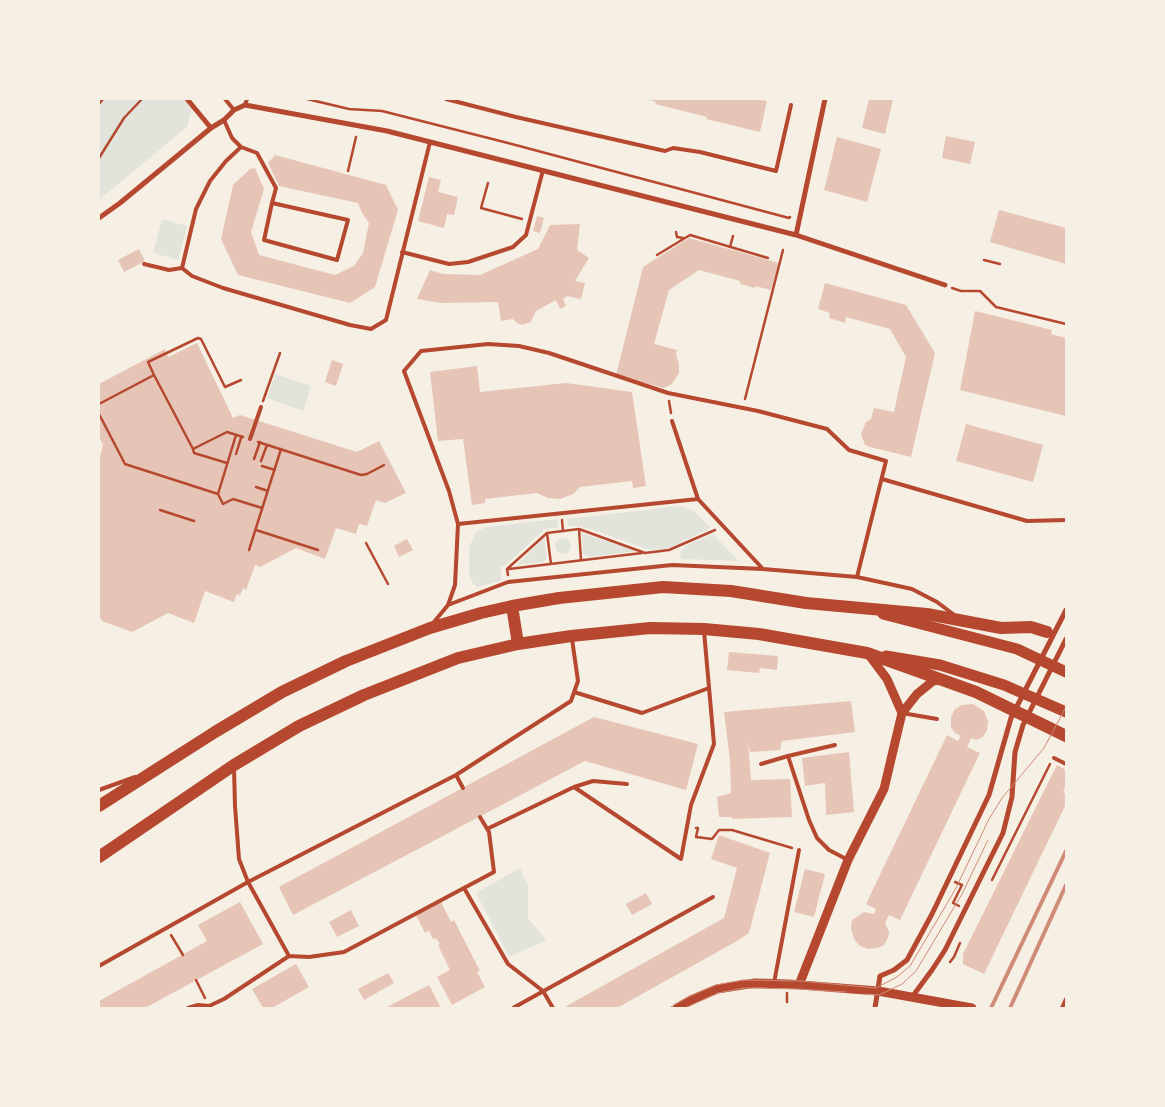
<!DOCTYPE html>
<html>
<head>
<meta charset="utf-8">
<style>
  body { margin:0 }
  #map { position:relative; width:1165px; height:1107px; overflow:hidden; background:#f6efe4; font-family:"Source Sans 3",sans-serif }
  canvas { display:block }
  .frame { position:absolute; inset:0; border:100px solid #f6efe4; pointer-events:none }
</style>
</head>
<body>
<div id="map">
<canvas width="1165" height="1107"></canvas>
<div class="frame"></div>
</div>
<script>
const g = document.querySelector('canvas').getContext('2d');
g.lineJoin = 'round';
function paint(path, color) { g.fillStyle = color; g.fill(path, 'evenodd'); }
const toPath = rows => new Path2D(rows.map(r => 'M' + r).join(''));
function stroke(path, color, width, dash) { g.strokeStyle = color; g.lineWidth = width; g.lineCap = dash ? 'butt' : 'round'; g.setLineDash(dash || []); g.stroke(path); }
paint(toPath([
  [99,99,183,99,192,108,187,127,99,200],
  [162,219,187,226,178,260,153,253],
  [275,374,311,386,303,411,267,398],
  [680,506,692,509,711,528,669,548,650,550,581,526,568,526,567,519],
  [557,519,559,527,545,529,507,564,501,567,501,581,477,587,473,583,469,576,469,548,475,533,485,527],
  [582,533,637,551,589,557,583,554],
  [713,534,739,561,682,559,680,556,681,551,685,546],
  [544,538,547,557,543,562,517,565],
  '555 546a8 8 0 1 1 16 0a8 8 0 1 1-16 0Z',
  [520,868,528,886,528,918,546,940,509,957,476,893]
]), '#e2e4dc');
paint(toPath([
  [646,99,757,99,767,101,760,132,706,119,707,117,655,104,656,102],
  [869,99,893,99,885,134,862,128],
  [946,136,975,142,970,164,942,158],
  [837,137,881,149,867,202,824,190],
  [275,155,386,185,398,210,375,287,350,303,238,275,221,239,233,185,250,169,255,168,264,189,251,232,259,255,335,275,354,266,363,253,369,223,362,213,358,203,279,186,268,163],
  [429,177,441,180,438,192,458,197,454,215,447,214,444,228,418,221],
  [999,210,1066,228,1066,264,990,242],
  [537,216,544,218,540,233,533,231],
  [580,224,577,250,589,258,575,281,585,283,581,299,567,296,563,299,566,306,560,309,556,300,536,311,531,322,522,325,517,323,513,319,501,321,498,302,441,303,417,299,430,270,443,274,480,275,538,249,550,225],
  [689,238,779,263,771,290,755,286,755,288,740,284,740,281,699,270,669,290,654,344,677,350,676,354,679,365,679,373,672,384,664,388,616,375,643,267],
  [139,249,145,261,124,272,118,260],
  [825,283,906,305,935,353,911,457,870,447,865,445,861,434,866,422,871,419,874,408,894,412,906,357,890,329,846,317,845,323,829,318,830,313,818,309],
  [975,311,1052,330,1051,334,1066,338,1066,416,960,390],
  [197,343,233,418,240,415,357,452,379,441,406,493,385,503,376,500,367,526,359,524,356,534,336,528,325,559,296,548,260,567,255,565,246,590,243,588,240,596,237,594,234,602,205,591,194,623,168,613,132,632,102,621,99,615,99,460,103,445,99,436,99,384,165,349,168,357],
  [332,360,343,364,336,386,325,382],
  [477,366,480,392,566,383,632,392,646,486,633,488,632,481,580,487,573,494,560,499,548,498,537,493,485,499,485,503,472,505,463,439,438,441,430,372],
  [966,424,1043,445,1033,482,956,461],
  [407,539,413,550,399,557,394,546],
  [729,652,778,656,777,670,760,668,759,673,727,670],
  [851,701,855,732,782,741,780,750,750,752,748,740,751,780,790,779,792,817,732,819,732,817,719,817,717,797,731,793,730,760,724,712],
  [973,704,984,711,988,721,987,730,983,737,976,740,971,738,967,747,980,753,900,920,889,915,885,923,889,932,888,938,884,945,877,948,868,949,860,946,854,939,851,929,852,920,864,912,874,914,876,909,866,904,947,735,958,741,961,736,955,733,951,727,951,718,954,710,962,705],
  [594,717,698,744,686,790,585,761,293,915,279,887],
  [849,752,854,812,826,815,825,783,805,786,802,758],
  [1057,765,1066,770,1066,786,1063,792,1066,794,1066,804,984,974,963,964,963,954],
  [719,835,770,853,749,933,737,941,617,1008,563,1008,724,918,737,868,711,859],
  [805,869,825,874,814,917,794,912],
  [646,893,652,904,632,915,626,904],
  [240,902,263,944,145,1008,99,1008,99,1001,207,941,198,925],
  [441,902,451,922,454,920,480,971,477,972,485,987,452,1005,437,977,450,970,438,945,440,944,436,938,433,939,429,931,425,933,416,915],
  [351,910,359,926,337,937,329,922],
  [296,964,309,987,272,1008,263,1008,252,989],
  [388,973,394,983,364,1000,358,989],
  [429,985,441,1008,385,1008]
]), '#e6c5b7');
stroke(toPath([
  [307,99,349,109,382,111,508,143,789,218,790,217],
  [99,104,103,99],
  [99,158,124,118,142,99],
  [348,171,356,137],
  [488,183,481,208,522,219],
  [676,232,677,237,683,238],
  [730,247,733,236],
  [657,255,690,235,768,258],
  [984,260,1000,264],
  [952,288,961,291,980,291,996,307,1066,324],
  [154,375,148,362,198,338,201,339,225,387,241,380],
  [745,399,783,250],
  [263,401,280,353],
  [669,401,671,413],
  [99,404,154,375,193,449,227,432,243,437],
  [99,414,125,464,218,494,236,435],
  [258,442,361,475,367,474,384,465],
  [193,449,194,453,227,463],
  [236,454,241,438],
  [254,459,260,442],
  [261,461,267,445],
  [262,466,275,470],
  [256,487,268,491],
  [218,494,223,504,233,499,262,508],
  [160,510,194,521],
  [562,520,563,531],
  [579,529,581,560],
  [256,530,318,550],
  [547,533,551,564],
  [366,543,388,584],
  [249,550,281,449],
  [509,569,642,553],
  [508,575,507,569,547,533,579,529,645,553,669,550,715,530],
  [696,828,698,828,696,837,712,839,719,830,732,830,792,848],
  [992,880,1050,764],
  [955,882,962,885,953,903,959,906],
  [171,935,183,955],
  [950,962,954,957,960,943],
  [196,980,205,998],
  [787,1002,787,993]
]), '#b5482f', 2.5);
stroke(toPath([
  [225,99,234,110],
  [446,99,516,117,665,151,673,148,700,152,776,171,791,105],
  [245,105,247,99],
  [224,120,232,138,241,147,257,153,276,188,272,203,264,240,337,260,348,220,272,203],
  [402,252,449,264,468,262,513,247,526,235,543,170],
  [144,264,169,270,182,268,192,276,223,288,350,325,371,329,386,320,430,142],
  [182,268,196,209,210,181,226,161,241,147],
  [672,421,698,499,763,569,857,577,912,589,937,602,953,614],
  [250,439,261,407],
  [882,479,1027,521,1066,520],
  [458,524,698,499],
  [448,605,508,582,672,565,763,569],
  [434,622,448,605,455,585,458,524,449,491,404,371,421,351,488,344,519,346,549,353,668,393,758,411,827,429,849,450,886,461,857,577],
  [574,692,642,713,709,688],
  [902,713,937,719],
  [788,756,835,745],
  [1054,758,1066,764],
  [761,764,788,756,809,820,817,838,829,850,848,860],
  [234,768,235,806,239,859,248,882,289,956],
  [456,775,463,788],
  [574,787,681,859,691,805,714,744,704,631],
  [99,790,135,777],
  [487,829,574,787,593,781,627,784],
  [464,888,508,964,543,991,553,1008],
  [99,966,248,882,456,775,571,701,578,681,572,639],
  [774,983,799,850],
  [188,1008,198,1005,209,1006,224,999,289,956,309,957,344,952,494,872,489,832,480,817],
  [513,1008,713,897],
  [1062,1008,1066,999]
]), '#b5482f', 4);
stroke(toPath([
  [187,99,211,128],
  [99,218,120,203,211,128,224,120,234,110,245,105,387,131,796,235,945,285],
  [796,235,825,99],
  [912,997,932,970,945,950,1003,833,1012,797,1015,752,1023,725,1066,639],
  [875,1008,880,976,894,970,907,960,932,914,989,795,1011,718,1066,610]
]), '#b5482f', 5);
stroke(toPath([
  [869,655,887,679,902,713],
  [799,985,848,860,884,789,902,713,917,694,933,681,941,680],
  [677,1008,691,1000,717,989,755,983,788,984,878,991,972,1008]
]), '#b5482f', 9);
stroke(toPath([
  [883,614,1017,649,1066,672],
  [886,656,940,665,1004,685,1066,712]
]), '#b5482f', 11);
stroke(toPath([
  [512,606,518,644],
  [99,806,215,732,282,692,346,661,430,628,481,613,512,606,559,598,663,587,731,591,806,603,927,614,1001,628,1031,627,1047,632],
  [99,857,234,765,299,726,364,695,458,658,518,644,571,636,650,628,704,629,759,634,867,653,976,692,1066,736]
]), '#b5482f', 12);
stroke(toPath([
  [866,994,879,995,902,984,916,971,962,894,988,840],
  [669,1008,690,996,716,985,743,980,801,981,876,988,897,977,910,966,955,890,989,819,1002,798,1044,748,1066,707],
  [685,1008,718,993,744,988,799,989,846,992]
]), '#cf8b77', 1);
stroke(toPath([
  [991,1008,1066,851],
  [1010,1008,1066,885]
]), '#cf8b77', 4);
</script>
</body>
</html>
